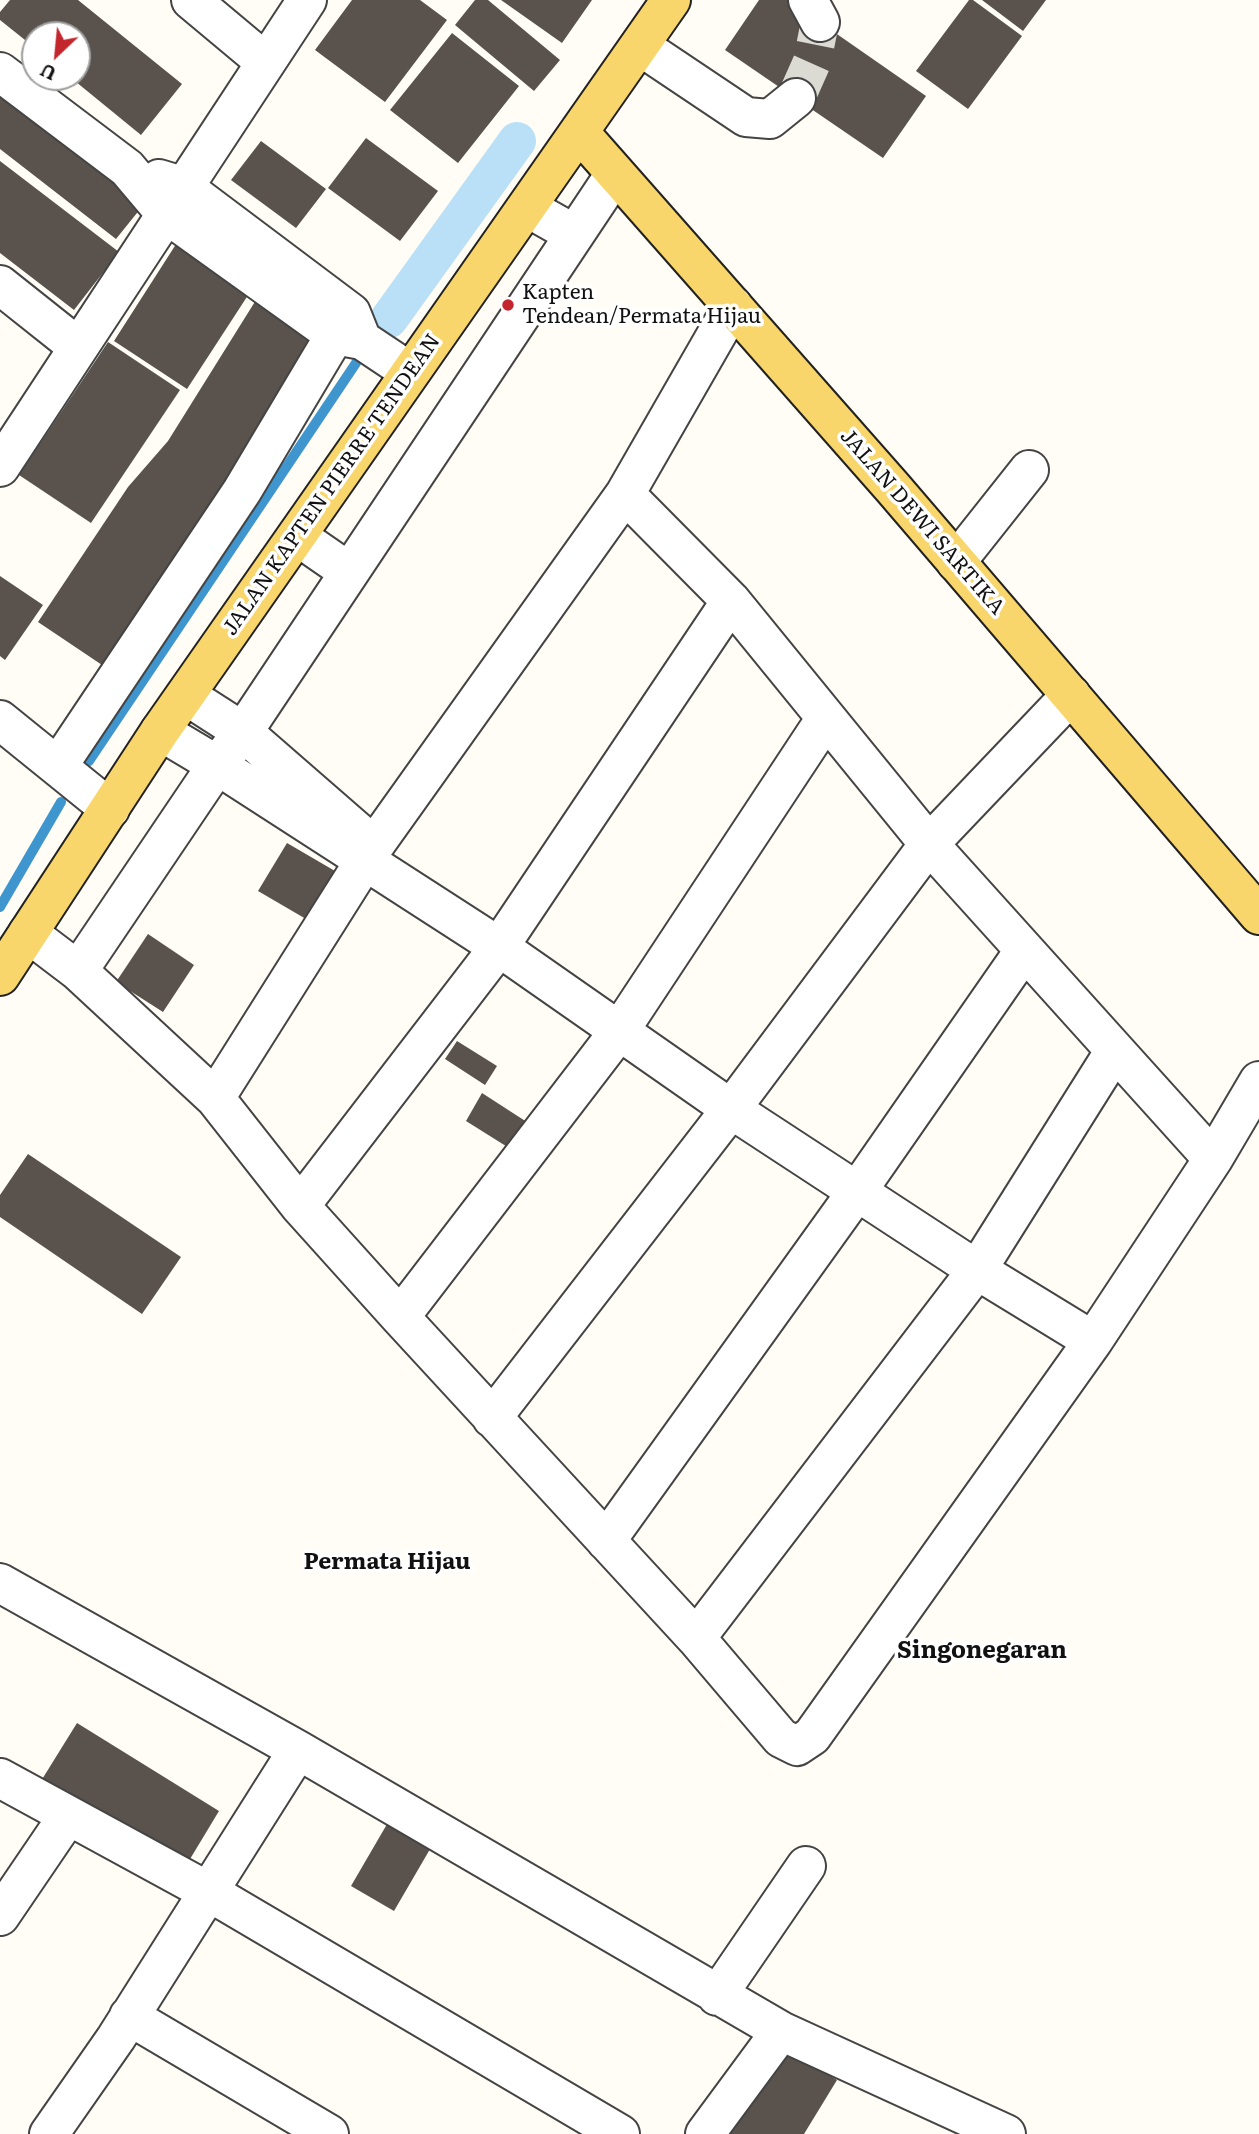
<!DOCTYPE html>
<html>
<head>
<meta charset="utf-8">
<style>
  body { margin:0 }
  #map { position:relative; width:1259px; height:2134px; overflow:hidden; background:#fffdf5; font-family:Literata,serif }
  canvas { display:block }
  .north { position:absolute; left:21px; top:21px; width:70px; height:70px; box-sizing:border-box; background:#fff; border:2px solid #a0a0a0; border-radius:50%; rotate:206deg; font-size:19px; font-weight:700; line-height:28px; text-align:center; color:#111 }
  .north::after { content:''; display:block; margin:auto; width:24px; height:32px; background:#c4262e; clip-path:polygon(50% 0,100% 100%,50% 72%,0 100%) }
</style>
</head>
<body>
<div id="map">
<canvas width="1259" height="2134"></canvas>
<div class="north">U</div>
</div>
<script>
const g = document.querySelector('canvas').getContext('2d');
g.lineJoin = 'round';
const toPath = rows => new Path2D(rows.map(r => 'M' + r).join(''));
function stroke(path, color, width, dash) { g.strokeStyle = color; g.lineWidth = width; g.lineCap = dash ? 'butt' : 'round'; g.setLineDash(dash || []); g.stroke(path); }
function paint(path, color) { g.fillStyle = color; g.fill(path, 'evenodd'); }
function write(font, color, halo, rows, align = 'center') {
  g.font = font + ' Literata,serif'; g.lineWidth = 7; g.setLineDash([]); g.textBaseline = 'middle'; g.strokeStyle = halo; g.fillStyle = color; for (const [text, x, y, turn = 0] of rows) {
    g.save(); g.translate(x, y); g.rotate((+turn || 0) * Math.PI / 180); g.textAlign = isNaN(turn) ? turn : align; if (halo) g.strokeText(text, 0, 0); g.fillText(text, 0, 0); g.restore();
  }
}
stroke(toPath([
  [89,761,356,363],
  [0,907,61,802]
]), '#3f96cf', 10);
stroke(toPath([
  [389,319,517,141]
]), '#b9e0f7', 38);
paint(toPath([
  [10,0,78,0,182,84,141,135,70,77,77,77,77,35,35,35,35,48,0,20,0,12],
  [352,0,420,0,447,20,385,102,315,50],
  [475,0,488,0,560,60,534,91,455,25],
  [501,0,592,0,562,43],
  [759,0,788,0,926,96,883,158,725,50],
  [969,0,973,0,1022,36,968,109,916,71],
  [982,0,1046,0,1023,31],
  [452,33,519,86,458,163,390,110],
  [0,81,149,198,116,239,0,149],
  [366,138,438,191,400,241,328,188],
  [261,141,326,189,296,228,231,180],
  [0,161,119,252,74,310,0,253],
  [180,238,254,286,187,389,114,341],
  [261,292,331,336,111,671,38,622,128,487,168,441],
  [108,342,180,390,91,523,19,475],
  [0,576,43,605,5,660,0,656],
  [287,843,335,871,306,919,258,891],
  [148,934,194,965,163,1012,116,982],
  [457,1041,497,1066,485,1085,445,1059],
  [482,1093,533,1126,517,1153,466,1121],
  [28,1154,181,1257,142,1314,0,1217,0,1195],
  [77,1723,219,1811,184,1869,41,1781],
  [390,1819,433,1844,394,1911,351,1886],
  [782,2046,837,2080,804,2134,727,2134]
]), '#5a524d');
stroke(toPath([
  [796,98,812,62,820,22]
]), '#dbdad3', 38, [38, 19]);
const minor = toPath([
  [191,0,264,61],
  [808,0,820,22],
  [640,46,746,117,770,119,796,98],
  [0,72,127,168,165,213,335,335,362,340,410,372],
  [159,179,182,186,351,313,361,338],
  [528,208,574,234],
  [0,285,78,347],
  [0,467,307,0],
  [625,494,731,601,929,844,1213,1159],
  [297,536,349,572],
  [956,562,1029,470],
  [187,696,243,732,359,833],
  [0,720,110,809],
  [160,731,217,765,499,947,731,1109,977,1270,1093,1341],
  [58,766,242,491,335,335,351,313],
  [28,933,78,971,215,1098,300,1206,400,1317,696,1638,781,1738,797,1746,812,1736,1093,1341,1213,1159,1259,1081],
  [78,971,217,765,243,732,615,174],
  [215,1098,374,846,625,494,733,306],
  [300,1206,499,947,731,601],
  [400,1317,620,1030,826,718],
  [492,1418,731,1109,929,844,1071,695],
  [606,1541,858,1190,1024,951],
  [0,1583,298,1750,781,2031,705,2134],
  [696,1638,977,1270,1114,1052],
  [0,1778,209,1892,620,2134],
  [0,1916,68,1816],
  [717,1996,806,1866],
  [129,2016,329,2134],
  [781,2031,1006,2134],
  [49,2134,116,2038,298,1750]
]);
const major = toPath([
  [580,133,893,488,1259,915],
  [0,976,160,731,671,0]
]);
stroke(minor, '#444', 42);
stroke(major, '#222', 42);
stroke(minor, '#fff', 38);
stroke(major, '#f9d66b', 38);
for (const [x, y, r, color] of [
  [508,305,7,"#c4262e"]
]) { const dot = new Path2D(); dot.arc(x, y, r, 0, 2 * Math.PI); g.fillStyle = color; g.fill(dot); stroke(dot, '#fff', 2.5); }
write('21px', '#111', '#fff', [
  ["Kapten",522,293],
  ["Tendean/Permata Hijau",522,317]
], 'left');
write('21px', '#111', '#fff', [
  ["JALAN KAPTEN PIERRE TENDEAN",332,485,-55],
  ["JALAN DEWI SARTIKA",922,522,49]
]);
write('bold 23px', '#111', '#fff', [
  ["Permata Hijau",387,1562]
]);
write('bold 24px', '#111', '#fff', [
  ["Singonegaran",982,1651]
]);
</script>
</body>
</html>
